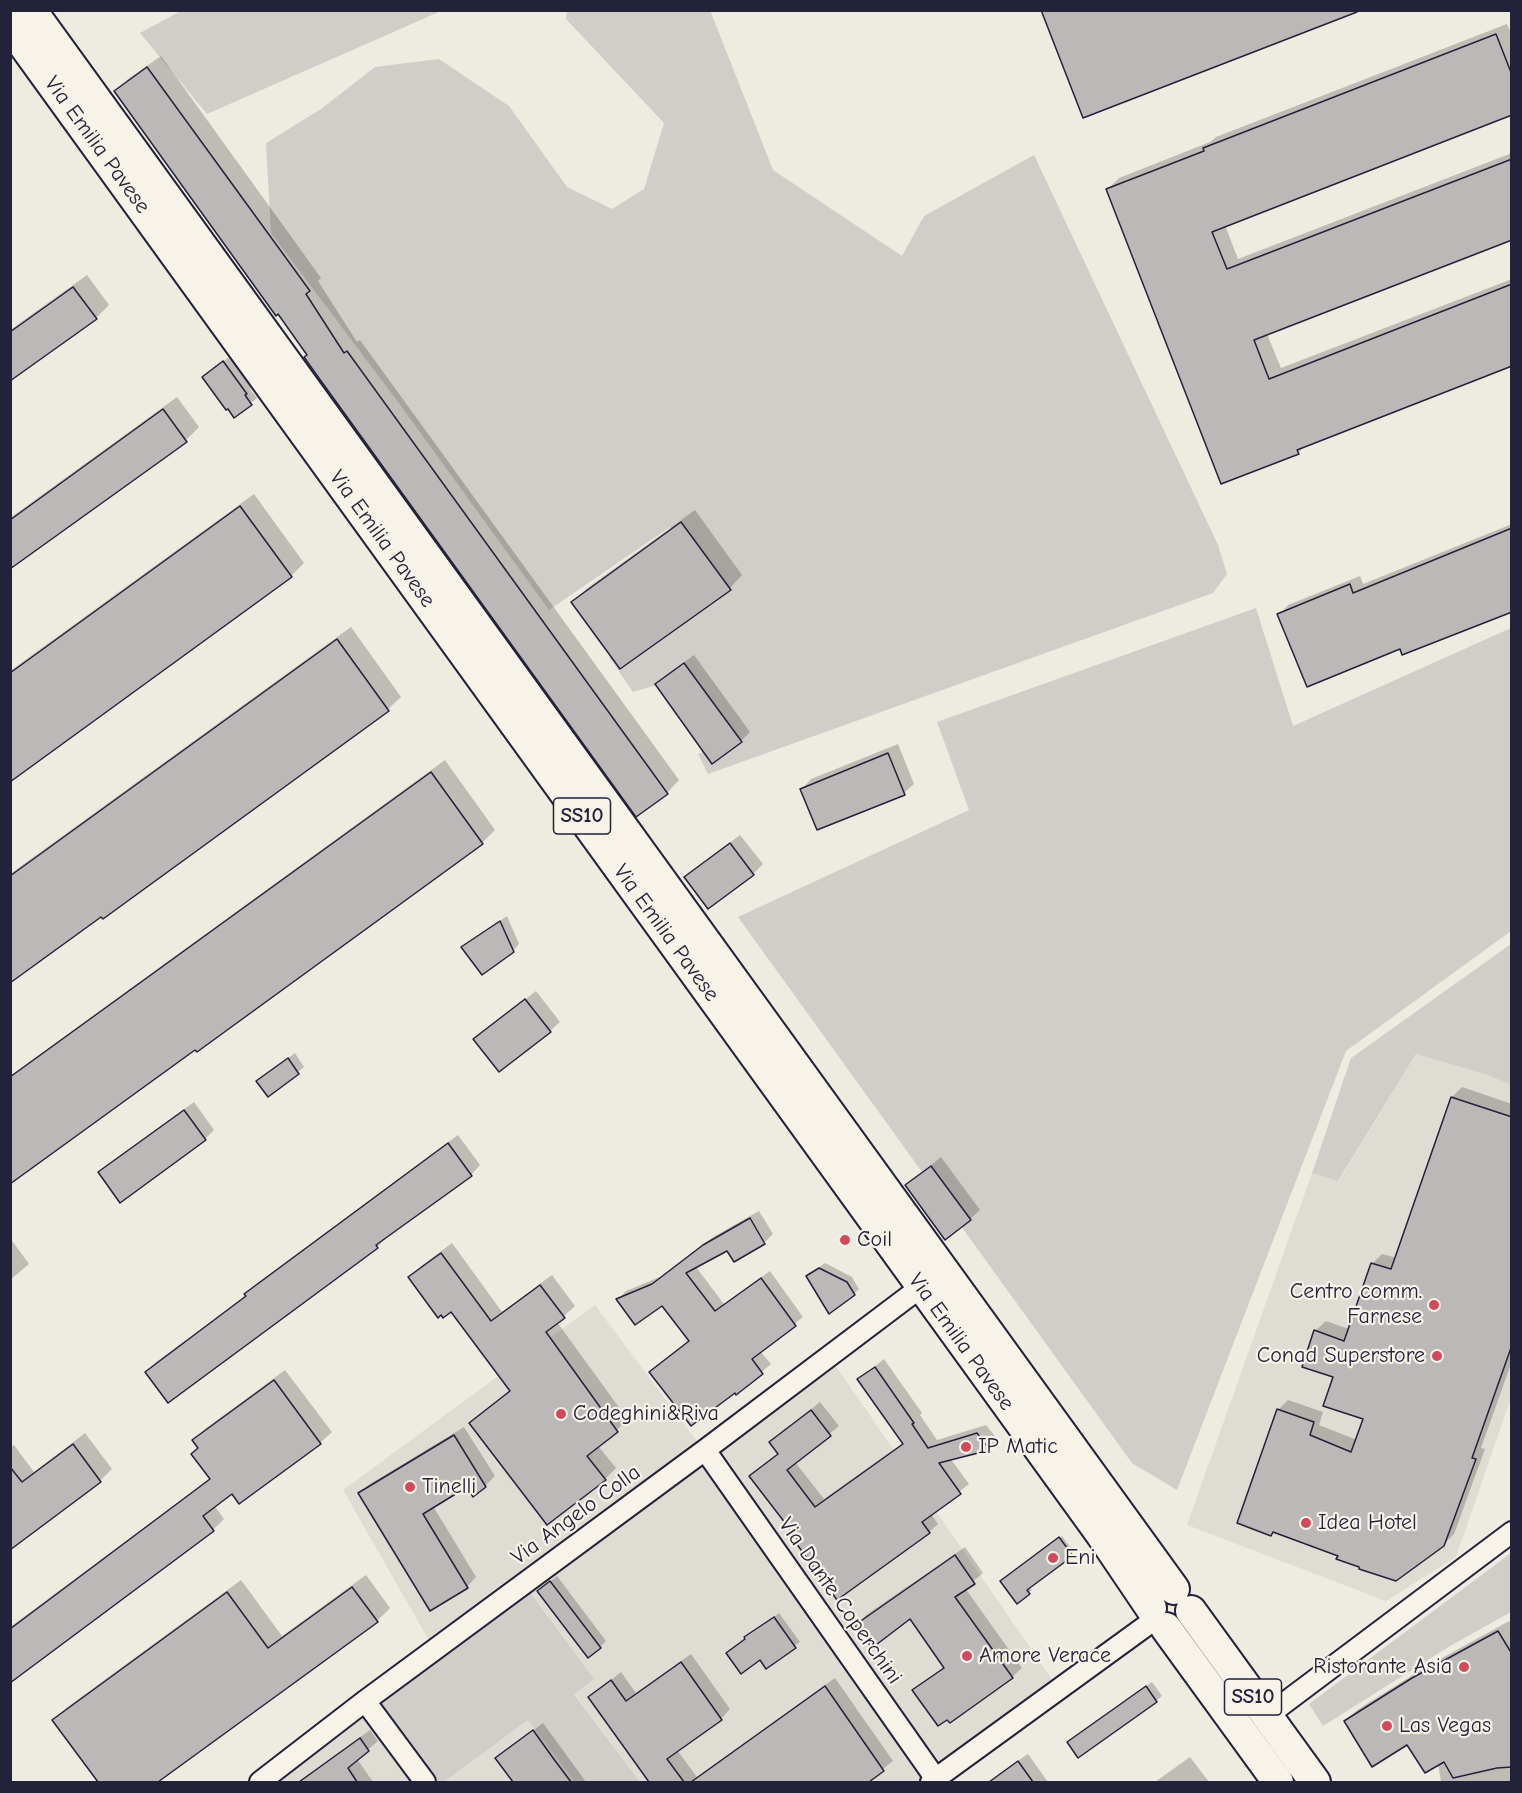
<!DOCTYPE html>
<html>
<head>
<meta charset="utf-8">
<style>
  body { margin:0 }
  #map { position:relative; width:1522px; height:1793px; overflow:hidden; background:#eeebe1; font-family:"Comic Neue",sans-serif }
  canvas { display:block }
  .frame { position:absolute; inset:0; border:12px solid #22223b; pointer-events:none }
</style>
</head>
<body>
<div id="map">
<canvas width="1522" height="1793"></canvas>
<div class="frame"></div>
</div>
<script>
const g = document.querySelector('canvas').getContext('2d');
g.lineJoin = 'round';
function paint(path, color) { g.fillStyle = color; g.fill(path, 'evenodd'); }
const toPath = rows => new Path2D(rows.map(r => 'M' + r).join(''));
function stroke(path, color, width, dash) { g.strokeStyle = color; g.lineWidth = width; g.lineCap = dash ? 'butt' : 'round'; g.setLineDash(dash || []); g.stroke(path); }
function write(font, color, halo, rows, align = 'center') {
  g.font = font + ' "Comic Neue",sans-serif'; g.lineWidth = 4.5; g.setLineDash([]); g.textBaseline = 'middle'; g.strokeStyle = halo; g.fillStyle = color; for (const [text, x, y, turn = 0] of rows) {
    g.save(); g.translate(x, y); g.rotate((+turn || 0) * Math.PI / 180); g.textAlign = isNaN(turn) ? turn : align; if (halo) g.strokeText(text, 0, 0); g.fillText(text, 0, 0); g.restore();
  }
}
paint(toPath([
  [1416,1054,1488,1075,1511,1085,1511,1398,1456,1557,1386,1601,1187,1525,1312,1173,1339,1181],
  [595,1305,705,1452,831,1359,1058,1688,921,1782,640,1782,574,1693,594,1678,439,1655,427,1637,343,1490],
  [377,1701,438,1782,274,1782],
  [528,1720,575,1782,444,1782]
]), '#dfdcd4');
paint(toPath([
  [710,10,773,170,902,256,924,216,1034,155,1218,545,1227,574,1213,593,708,774,698,754,729,740,674,680,633,692,609,657,711,577,670,527,549,610,398,402,271,233,266,143,321,109,375,67,439,59,509,106,567,187,612,209,644,189,664,123,566,19,567,11],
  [181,11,181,10,441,11,207,114,140,33],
  [1256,608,1293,726,1511,628,1511,931,1346,1051,1177,1490,1132,1463,738,917,969,810,937,722],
  [1511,944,1511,1085,1488,1075,1416,1054,1338,1181,1312,1173,1351,1058],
  [1511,1553,1511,1612,1450,1646,1323,1726,1309,1704],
  [528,1590,594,1679,574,1694,640,1782,575,1782,528,1720,444,1782,438,1782,377,1701]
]), '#d1cdc9');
paint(toPath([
  [1507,24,1512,36,1512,114,1225,225,1238,259,1512,153,1512,239,1267,334,1281,368,1512,279,1512,364,1306,445,1298,453,1108,189,1119,178,1210,142,1216,137],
  [161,56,321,278,318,281,357,342,360,340,679,780,667,793,309,354,116,92,128,79],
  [87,275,109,305,96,318,10,380,10,330],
  [229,357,251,388,250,389,257,398,235,416,209,372],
  [177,397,199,427,186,440,10,566,10,518],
  [254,494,304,563,291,576,10,780,10,671],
  [695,510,742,575,730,588,573,602,586,589],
  [1512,524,1512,611,1401,647,1279,615,1288,605,1360,576,1363,584],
  [351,627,401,697,388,709,103,917,102,915,10,981,10,874],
  [694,655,750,732,741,741,657,685,666,675],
  [898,744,914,784,904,793,802,789,811,779],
  [445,760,495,830,482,843,10,1183,10,1076],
  [740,835,763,864,753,874,686,877,696,868],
  [507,916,519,944,513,951,463,947],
  [536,991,560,1022,550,1031,475,1039],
  [295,1053,304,1067,268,1095,265,1075],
  [1462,1087,1512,1104,1512,1361,1481,1448,1485,1449,1454,1534,1443,1545,1340,1555,1278,1410,1288,1400,1323,1412,1319,1425,1357,1440,1365,1418,1335,1376,1315,1331,1326,1321,1349,1329,1372,1264,1382,1254,1397,1258,1452,1097],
  [194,1102,214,1130,205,1139,100,1172,110,1163],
  [458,1135,480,1165,471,1175,387,1237,377,1247,147,1372,156,1362,247,1295,256,1284],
  [941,1157,980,1210,970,1219,907,1185],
  [759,1211,773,1234,765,1242,734,1260,728,1249,696,1267,724,1304,770,1271,803,1317,760,1351,771,1364,737,1393,651,1372,690,1340,662,1304,618,1299,626,1291,662,1276,713,1237],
  [10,1238,29,1264,10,1280],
  [452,1243,502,1312,552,1275,575,1306,557,1322,628,1420,598,1446,616,1468,605,1479,471,1423,511,1390,452,1309,410,1277,421,1266],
  [825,1263,852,1277,859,1289,854,1294,808,1276],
  [884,1359,922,1413,920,1415,937,1440,986,1425,998,1440,990,1449,950,1458,969,1484,931,1514,938,1524,929,1532,801,1541,751,1476,779,1453,771,1442,820,1402,839,1426,795,1462,824,1499,904,1442,859,1379],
  [285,1370,332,1432,320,1443,232,1492,214,1505,224,1519,213,1530,10,1682,10,1627,211,1478,199,1447,194,1440,205,1429],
  [464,1427,495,1476,485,1486,467,1485,433,1506,476,1577,467,1587,360,1493,370,1484],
  [85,1433,112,1469,100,1481,10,1548,10,1448,14,1445,34,1472],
  [1062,1536,1074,1552,1029,1587,1032,1590,1017,1602,1004,1579],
  [965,1547,983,1573,965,1588,1022,1668,1012,1677,950,1721,914,1690,945,1666,910,1617,857,1625,866,1615],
  [366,1575,390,1608,377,1621,156,1782,100,1782,54,1720,66,1708,241,1580,282,1636],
  [557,1576,606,1641,600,1647,539,1591],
  [779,1613,800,1642,766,1666,746,1637],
  [1509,1621,1512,1626,1512,1782,1441,1782,1438,1763,1407,1743,1346,1721,1357,1710,1424,1668],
  [691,1654,730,1709,721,1719,677,1750,697,1777,835,1678,893,1761,866,1782,651,1782,590,1697,621,1672,636,1693],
  [1152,1682,1162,1696,1156,1701,1069,1742],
  [543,1723,586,1782,515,1782,497,1758],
  [370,1730,378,1741,357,1759,373,1782,298,1782],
  [1028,1754,1048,1782,992,1782,1000,1773],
  [1190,1757,1209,1782,1155,1782]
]), '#0003');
const building = toPath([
  [1041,10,1357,10,1357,12,1083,118,1041,10],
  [1496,34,1512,75,1512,115,1212,232,1227,269,1512,159,1512,240,1254,340,1269,379,1512,284,1512,366,1297,450,1299,454,1221,484,1106,189,1204,151,1203,148,1496,34],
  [147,67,310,291,306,294,344,353,347,351,668,794,636,817,316,374,304,357,307,355,278,314,276,316,114,91,147,67],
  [73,287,97,319,10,381,10,332,73,287],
  [223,361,247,394,245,395,252,405,234,418,228,409,226,410,202,377,223,361],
  [163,409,187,442,10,569,10,520,163,409],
  [240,506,292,577,10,782,10,673,240,506],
  [681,522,731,590,620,669,571,602,681,522],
  [1512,528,1512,612,1402,655,1400,649,1307,687,1277,614,1350,584,1353,593,1512,528],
  [337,639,389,711,103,919,101,917,10,983,10,876,337,639],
  [684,663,742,742,712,764,655,684,684,663],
  [888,753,905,795,817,830,800,789,888,753],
  [431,772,483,844,197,1052,195,1050,10,1184,10,1077,431,772],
  [730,843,754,875,708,909,684,877,730,843],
  [500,921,514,952,482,975,461,947,500,921],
  [525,999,551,1032,499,1072,473,1039,525,999],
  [288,1058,299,1074,268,1097,256,1081,288,1058],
  [1451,1097,1512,1117,1512,1345,1472,1458,1476,1459,1444,1546,1396,1581,1359,1569,1359,1567,1336,1559,1338,1556,1273,1532,1271,1536,1237,1523,1277,1409,1314,1422,1310,1435,1351,1452,1363,1419,1323,1406,1333,1377,1302,1367,1314,1330,1344,1341,1371,1263,1391,1269,1451,1097],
  [184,1110,206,1140,120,1203,98,1172,184,1110],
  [448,1143,472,1176,376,1245,378,1248,168,1403,145,1372,246,1296,244,1294,448,1143],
  [931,1166,971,1220,945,1240,905,1185,931,1166],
  [750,1218,765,1244,734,1262,727,1251,686,1273,715,1311,761,1278,796,1326,752,1359,763,1374,736,1395,735,1393,691,1426,649,1372,689,1341,662,1306,635,1325,616,1299,652,1284,703,1245,750,1218],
  [441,1253,491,1321,540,1285,565,1318,546,1332,618,1432,587,1456,606,1480,547,1525,469,1423,510,1391,451,1312,443,1318,441,1315,438,1318,408,1277,441,1253],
  [819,1268,847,1282,855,1295,829,1314,806,1276,819,1268],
  [875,1367,914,1423,912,1424,928,1448,977,1433,990,1450,939,1463,961,1494,922,1522,930,1533,837,1600,796,1543,799,1541,749,1476,778,1454,769,1442,811,1410,831,1436,787,1470,815,1507,903,1444,857,1379,875,1367],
  [274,1380,321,1444,239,1504,232,1494,203,1516,214,1531,10,1683,10,1629,210,1479,191,1454,198,1448,192,1440,274,1380],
  [454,1435,486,1487,473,1497,467,1487,423,1514,468,1588,430,1611,358,1493,454,1435],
  [73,1444,101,1482,10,1550,10,1467,22,1482,73,1444],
  [1059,1537,1073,1556,1027,1590,1030,1594,1017,1604,1000,1581,1059,1537],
  [955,1555,975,1584,955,1597,1013,1678,950,1723,947,1720,938,1726,912,1690,944,1668,910,1619,872,1648,855,1625,955,1555],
  [550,1581,601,1648,588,1658,537,1591,550,1581],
  [352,1587,378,1622,158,1782,98,1782,52,1720,227,1592,268,1648,352,1587],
  [774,1617,796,1648,766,1669,760,1660,741,1674,726,1653,745,1639,744,1637,774,1617],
  [1498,1631,1512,1654,1512,1767,1497,1768,1453,1778,1444,1762,1425,1773,1407,1745,1372,1767,1344,1721,1412,1678,1498,1631],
  [681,1662,722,1720,667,1759,684,1782,649,1782,588,1697,611,1680,626,1701,681,1662],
  [825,1686,884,1771,869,1782,691,1782,825,1686],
  [1146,1686,1157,1702,1078,1758,1067,1742,1146,1686],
  [533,1730,553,1758,571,1782,513,1782,495,1758,533,1730],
  [360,1738,369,1751,348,1768,357,1782,299,1782,360,1738],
  [1018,1761,1033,1782,989,1782,1018,1761]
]);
paint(building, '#bbb8b7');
stroke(building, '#22223b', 1.5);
const street = toPath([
  [705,1450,938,1782],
  [365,1701,425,1782],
  [1267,1716,1512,1532],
  [260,1782,365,1701,705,1450,921,1287],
  [931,1782,1154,1620]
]);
const primary = toPath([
  [31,10,1174,1589],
  [10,26,1101,1534,1151,1608],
  [1191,1611,1315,1782],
  [1166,1628,1278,1782]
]);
stroke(street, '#22223b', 24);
stroke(primary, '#22223b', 34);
stroke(street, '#f7f3e8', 20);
stroke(primary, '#f7f3e8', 30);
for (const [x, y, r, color] of [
  [845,1240,6,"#d1495b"],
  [1434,1305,6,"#d1495b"],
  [1437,1356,6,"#d1495b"],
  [561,1414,6,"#d1495b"],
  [966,1447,6,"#d1495b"],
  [410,1487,6,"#d1495b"],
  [1306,1523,6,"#d1495b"],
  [1053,1558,6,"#d1495b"],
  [967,1656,6,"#d1495b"],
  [1464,1667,6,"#d1495b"],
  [1387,1726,6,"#d1495b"]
]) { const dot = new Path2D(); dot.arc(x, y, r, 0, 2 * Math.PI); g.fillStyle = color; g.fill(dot); stroke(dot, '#f7f3e8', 2); }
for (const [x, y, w] of [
  [582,816,57],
  [1253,1697,57]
]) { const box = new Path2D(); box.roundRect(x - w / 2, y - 18, w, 36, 4.5); g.fillStyle = '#f7f3e8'; g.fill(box); stroke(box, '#22223b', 1.5); }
write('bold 21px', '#22223b', null, [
  ["SS10",582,816],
  ["SS10",1253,1697]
]);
write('22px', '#22223b', '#f7f3e8', [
  ["Via Emilia Pavese",97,145,54],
  ["Via Emilia Pavese",382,539,54],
  ["Via Emilia Pavese",666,933,54],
  ["Via Emilia Pavese",961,1342,54],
  ["Via Angelo Colla",576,1515,-36],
  ["Via Dante Coperchini",840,1601,55]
]);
write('22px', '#22223b', '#f7f3e8', [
  ["Coil",857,1240],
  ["Centro comm.",1422,1292,"right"],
  ["Farnese",1422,1317,"right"],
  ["Conad Superstore",1425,1356,"right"],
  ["Codeghini&Riva",573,1414],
  ["IP Matic",978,1447],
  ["Tinelli",422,1487],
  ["Idea Hotel",1318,1523],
  ["Eni",1065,1558],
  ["Amore Verace",979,1656],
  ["Ristorante Asia",1452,1667,"right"],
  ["Las Vegas",1399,1726]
], 'left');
</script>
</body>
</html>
